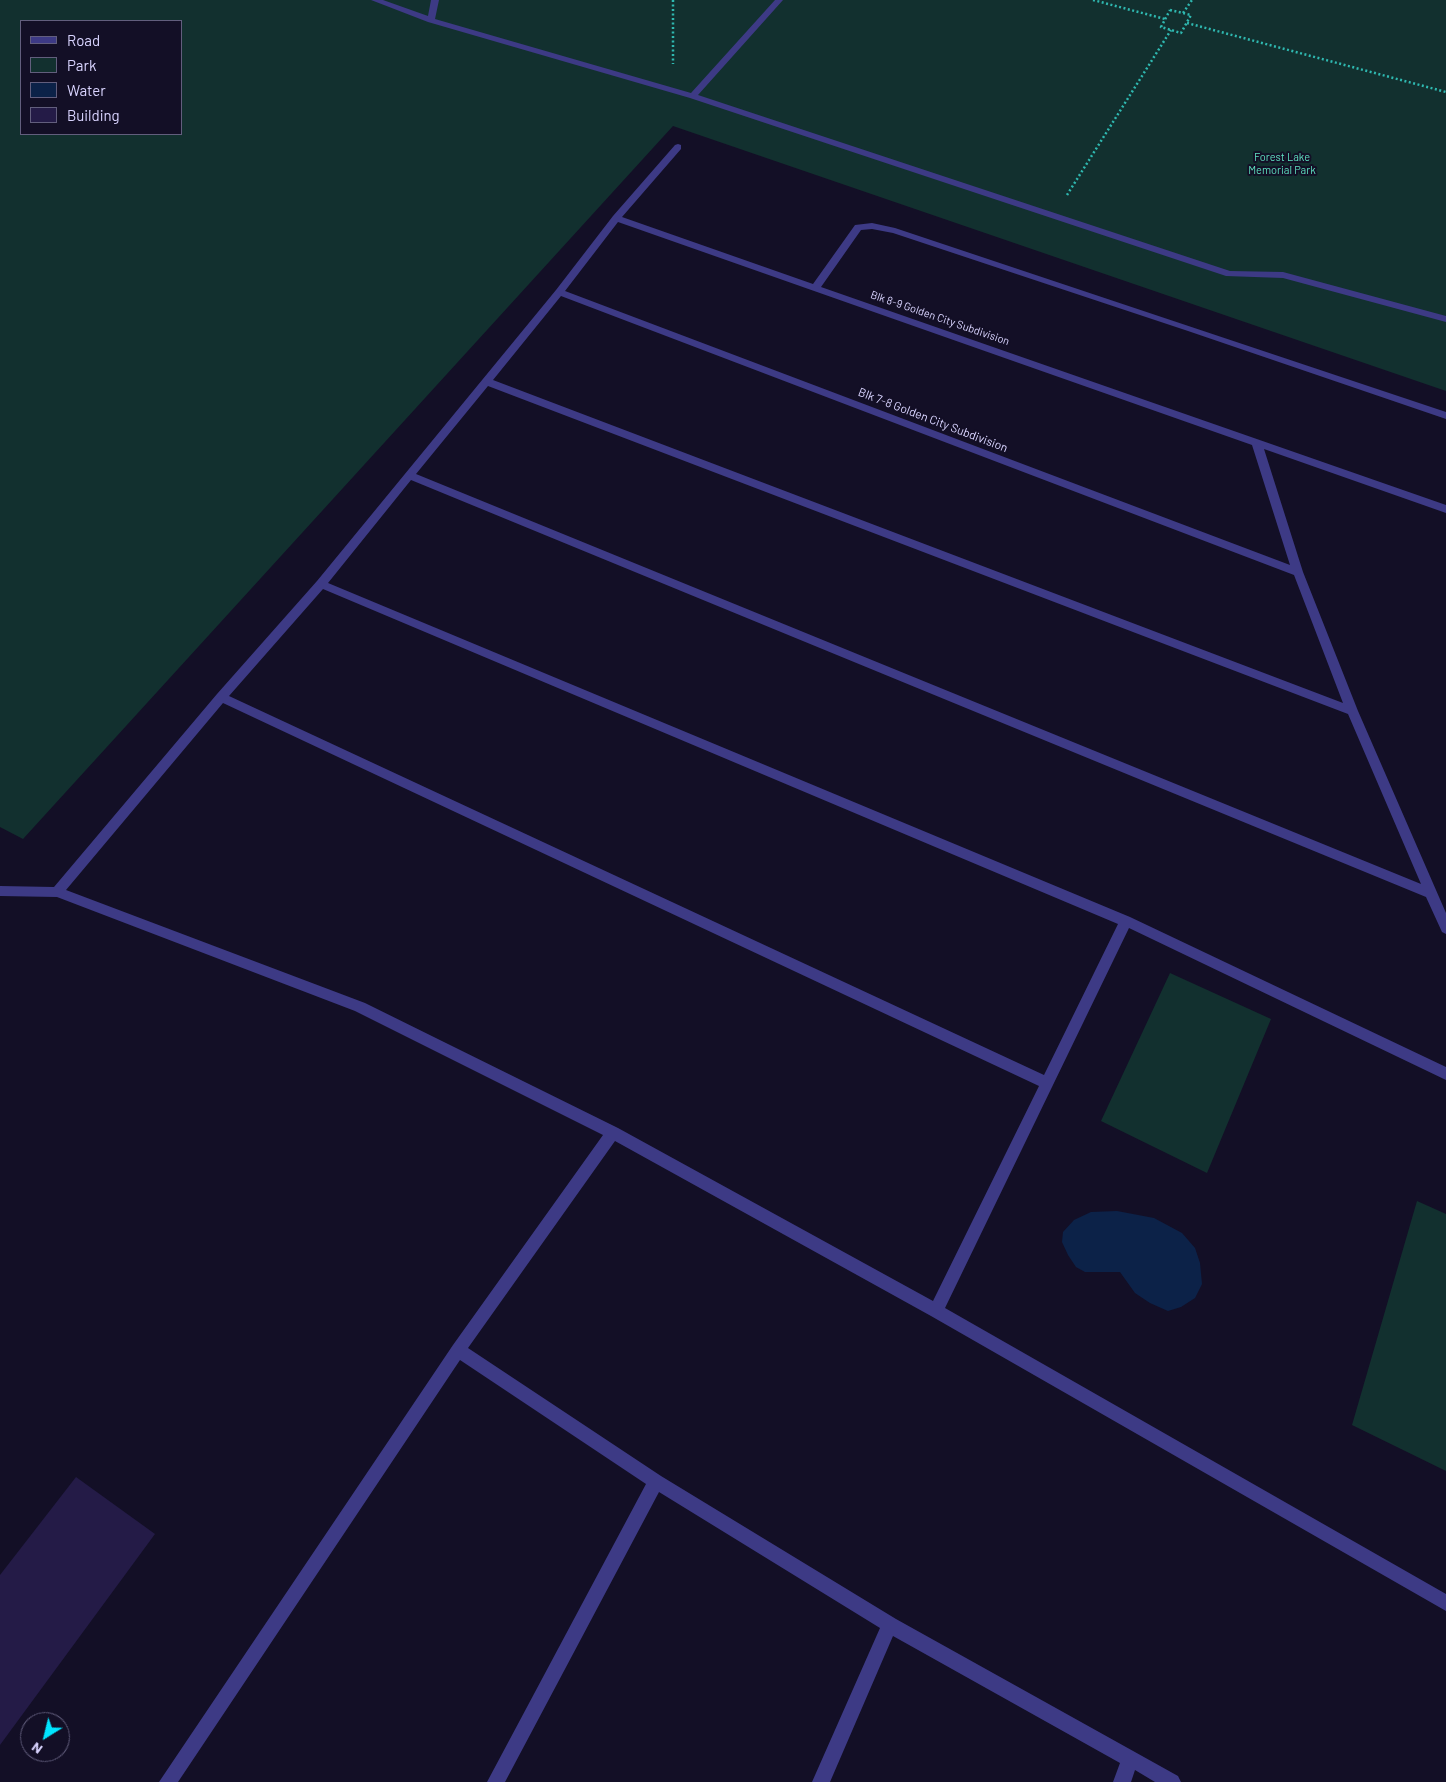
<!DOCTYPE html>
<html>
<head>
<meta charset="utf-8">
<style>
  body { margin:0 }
  #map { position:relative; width:1446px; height:1782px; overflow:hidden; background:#130f26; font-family:Barlow,sans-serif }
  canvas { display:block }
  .legend { position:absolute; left:20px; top:20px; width:162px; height:115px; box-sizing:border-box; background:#130f26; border:1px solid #625e7d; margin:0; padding:6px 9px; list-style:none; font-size:15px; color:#d9d4ff }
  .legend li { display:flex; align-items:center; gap:10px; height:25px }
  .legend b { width:25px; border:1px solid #625e7d }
  .north { position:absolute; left:20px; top:1712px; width:50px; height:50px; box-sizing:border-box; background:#130f26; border:1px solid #625e7d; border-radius:50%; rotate:216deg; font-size:14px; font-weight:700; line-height:20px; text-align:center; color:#d9d4ff }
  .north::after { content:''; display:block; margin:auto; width:18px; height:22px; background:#00e5ff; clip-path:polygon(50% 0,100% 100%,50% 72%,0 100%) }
</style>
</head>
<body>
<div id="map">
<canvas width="1446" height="1782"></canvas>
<ul class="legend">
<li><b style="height:6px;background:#3d3a85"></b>Road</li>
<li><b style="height:14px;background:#12302f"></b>Park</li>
<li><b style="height:14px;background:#0c2248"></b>Water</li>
<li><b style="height:14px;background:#241b47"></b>Building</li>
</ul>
<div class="north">N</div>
</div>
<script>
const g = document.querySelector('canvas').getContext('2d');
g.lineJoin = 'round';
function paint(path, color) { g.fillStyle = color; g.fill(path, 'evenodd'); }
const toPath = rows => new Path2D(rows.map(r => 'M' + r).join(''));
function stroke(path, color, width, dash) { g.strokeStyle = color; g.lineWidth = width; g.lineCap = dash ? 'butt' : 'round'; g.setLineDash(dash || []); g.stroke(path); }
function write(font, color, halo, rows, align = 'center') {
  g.font = font + ' Barlow,sans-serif'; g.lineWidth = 4; g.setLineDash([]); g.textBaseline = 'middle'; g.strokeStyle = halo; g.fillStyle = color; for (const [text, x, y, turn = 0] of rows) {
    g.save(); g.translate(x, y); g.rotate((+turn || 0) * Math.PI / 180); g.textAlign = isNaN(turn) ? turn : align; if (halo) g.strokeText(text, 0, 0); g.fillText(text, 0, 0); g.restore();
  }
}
paint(toPath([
  [0,0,1446,0,1446,391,673,126,23,839,0,827],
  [21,21,181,21,181,134,21,134],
  [1170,973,1271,1019,1207,1173,1101,1121],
  [1417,1201,1446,1214,1446,1471,1352,1425]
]), '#12302f');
paint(toPath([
  [1117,1211,1154,1218,1182,1233,1195,1248,1200,1263,1202,1284,1195,1298,1181,1307,1168,1311,1150,1303,1135,1293,1120,1272,1085,1272,1076,1267,1068,1255,1062,1242,1063,1232,1074,1220,1091,1212]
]), '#0c2248');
paint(toPath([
  [76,1477,155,1534,0,1745,0,1575]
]), '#241b47');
stroke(toPath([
  [673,0,673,64],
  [1093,0,1165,19],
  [1170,10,1191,15,1181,33,1161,27,1170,10],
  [1183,13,1192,0],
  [1187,23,1446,92],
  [1067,195,1171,30]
]), '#2fb8b0', 2.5, [2, 2.5]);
paint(toPath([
  [371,0,383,0,428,16,431,0,439,0,435,19,691,93,775,0,783,0,698,95,1230,271,1283,272,1446,316,1446,322,1283,278,1226,276,690,98,428,22,371,0],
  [678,144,681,145,681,149,622,217,813,284,855,225,872,223,895,228,1446,412,1446,419,1188,331,893,233,872,229,861,230,821,287,1446,505,1446,513,1264,449,1303,572,1358,711,1446,913,1446,934,1442,932,1426,897,411,480,328,583,1130,917,1446,1067,1446,1080,1129,928,945,1308,1446,1594,1446,1611,931,1316,615,1141,468,1348,661,1476,896,1619,1178,1776,1181,1782,1155,1782,1135,1770,1131,1782,1113,1782,1120,1763,893,1636,830,1782,812,1782,880,1628,659,1492,505,1782,487,1782,646,1484,460,1360,178,1782,159,1782,453,1345,603,1135,355,1011,57,897,0,896,0,886,54,887,217,694,317,581,556,290,613,216,675,145,678,144],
  [618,222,1252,445,1290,565,565,291,618,222],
  [561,296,1294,575,1343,703,493,380,561,296],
  [488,386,1348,714,1421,884,416,474,488,386],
  [323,589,1118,924,1044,1075,229,696,323,589],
  [223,703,1039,1086,933,1301,618,1128,365,1003,66,890,223,703]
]), '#3d3a85');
write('11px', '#5fe0c0', '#130f26', [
  ["Forest Lake",1282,157],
  ["Memorial Park",1282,170]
]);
write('11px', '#d9d4ff', '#130f26', [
  ["Blk 8-9 Golden City Subdivision",940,318,19]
]);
write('12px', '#d9d4ff', '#130f26', [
  ["Blk 7-8 Golden City Subdivision",933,420,21]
]);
</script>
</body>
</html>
